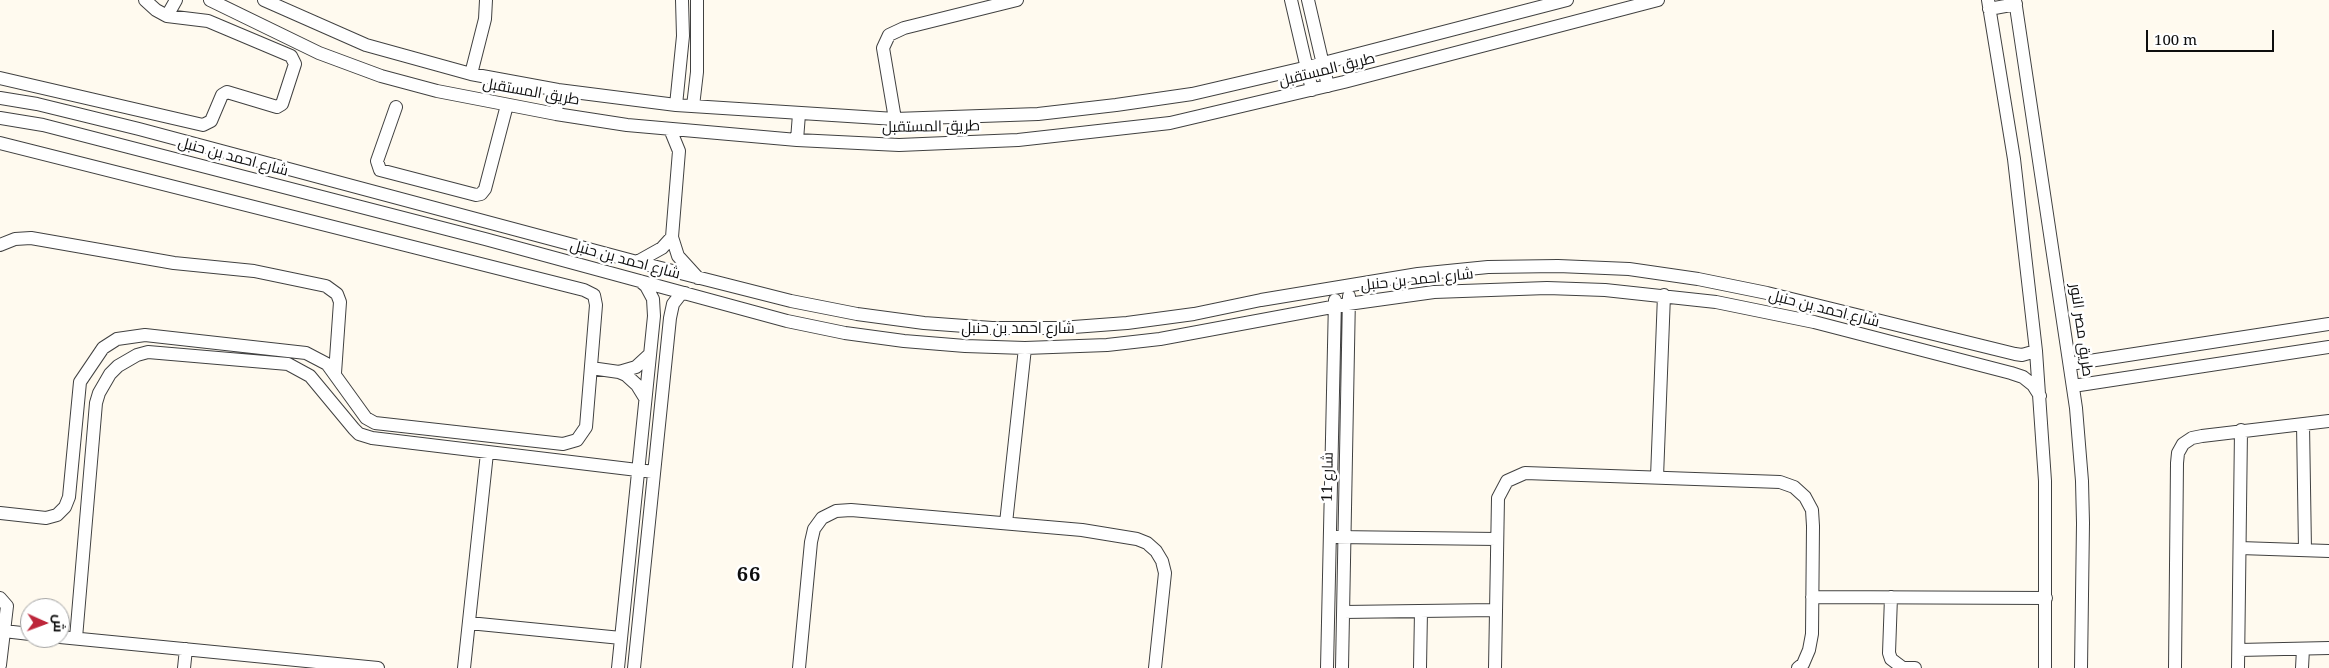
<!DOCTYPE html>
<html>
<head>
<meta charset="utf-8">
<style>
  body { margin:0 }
  #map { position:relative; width:2329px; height:668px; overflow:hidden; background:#fffaef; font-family:"Noto Serif",Cairo,serif }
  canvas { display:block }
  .north { position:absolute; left:20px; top:598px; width:50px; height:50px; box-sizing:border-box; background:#fff; border:1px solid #9f9f9f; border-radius:50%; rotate:92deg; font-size:14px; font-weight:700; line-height:20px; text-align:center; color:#0e0e0e }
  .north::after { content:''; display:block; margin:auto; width:18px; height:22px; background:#bd263a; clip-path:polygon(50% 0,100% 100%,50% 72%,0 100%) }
  .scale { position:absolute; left:2146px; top:30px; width:128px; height:22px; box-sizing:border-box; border:2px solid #0e0e0e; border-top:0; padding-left:6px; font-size:15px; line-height:18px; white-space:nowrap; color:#0e0e0e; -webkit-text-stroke:4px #fff; paint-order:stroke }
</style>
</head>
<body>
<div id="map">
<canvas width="2329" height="668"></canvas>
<div class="north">ش</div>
<div class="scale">100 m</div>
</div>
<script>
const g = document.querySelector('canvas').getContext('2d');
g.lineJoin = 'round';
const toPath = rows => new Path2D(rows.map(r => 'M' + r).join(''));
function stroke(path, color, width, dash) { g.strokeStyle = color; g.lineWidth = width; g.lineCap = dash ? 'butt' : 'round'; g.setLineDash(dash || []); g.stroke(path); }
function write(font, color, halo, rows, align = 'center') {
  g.font = font + ' "Noto Serif",Cairo,serif'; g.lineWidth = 5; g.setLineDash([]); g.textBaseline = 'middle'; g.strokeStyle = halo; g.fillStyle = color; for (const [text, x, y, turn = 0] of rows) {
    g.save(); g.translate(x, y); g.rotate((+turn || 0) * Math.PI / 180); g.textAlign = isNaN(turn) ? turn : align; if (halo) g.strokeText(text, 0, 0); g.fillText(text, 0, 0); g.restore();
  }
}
const minor = toPath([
  [210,0,319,53,381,76,437,91,556,114,627,125,797,140,899,145,1018,140,1170,123,1344,82,1658,0],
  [264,0,366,45,471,74,558,90,676,105,895,119,1038,114,1116,105,1192,94,1308,67,1567,0],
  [1291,0,1312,90],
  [1308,0,1328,86],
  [1988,0,2014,159,2036,351,2045,481,2045,668],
  [2015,0,2076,408,2082,481,2083,523,2081,668],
  [1989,9,2016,4],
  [167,16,176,0],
  [471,74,485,19,486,0],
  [0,78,203,125,211,121,222,95,227,92,277,107,282,104,295,64,291,56,208,21,167,16,156,10,145,0],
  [0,98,37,104,139,129,637,262,791,301,857,314,924,323,992,328,1060,328,1127,323,1194,314,1261,300,1418,274,1488,267,1558,266,1629,269,1698,279,1767,293,2015,354,2022,355,2036,351],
  [676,105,683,36,682,0],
  [693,106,697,72,697,0],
  [396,107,377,161,380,170,476,195,481,194,485,189,507,105],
  [556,114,558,90],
  [0,118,43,125,485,239,787,321,845,333,904,341,965,346,1025,348,1107,345,1160,339,1348,304,1434,292,1547,288,1605,290,1716,302,1814,322,2011,373,2023,377,2033,385,2040,396],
  [895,119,883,48,889,35,904,28,1017,0],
  [670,129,679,151,672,237,678,256,698,278],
  [797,140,799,114],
  [0,143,584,290,594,295,596,305,586,427,577,440,563,444,375,423,366,418,327,364,306,353,145,335,117,339,103,348,80,382,69,497,65,507,57,515,46,518,0,513],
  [0,245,15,239,31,238,174,263,254,271,326,286,337,294,340,302,335,373],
  [637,262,662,248,672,237],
  [2070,364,2329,324],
  [591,368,619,372,626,375,637,385,645,398],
  [619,372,636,367,649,355],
  [2073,386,2329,347],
  [2303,424,2305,550],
  [1657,477,1664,295],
  [1006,523,1025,348],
  [1336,537,1497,539],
  [2240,548,2329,551],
  [1812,597,2046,598],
  [1891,597,1889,653,1891,659,1903,668,1915,668],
  [0,598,7,606,0,665],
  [1343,612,1496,610],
  [469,623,621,638],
  [4,631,30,634],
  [60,637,378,668],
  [76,638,96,403,99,393,110,374,118,366,137,355,148,352,288,364,310,376,354,429,359,434,372,438,654,472],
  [2239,650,2329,648],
  [184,668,186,649],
  [464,668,487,453],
  [618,668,654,316,653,299,646,286,640,281],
  [634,668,670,318,673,304,680,295,685,293],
  [799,668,811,542,814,529,822,518,836,511,851,510,1082,530,1137,539,1147,543,1156,551,1162,561,1165,573,1155,668],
  [1327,668,1335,300],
  [1342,668,1349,296],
  [1420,668,1421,611],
  [1495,668,1498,498,1507,481,1525,473,1780,482,1794,487,1805,497,1812,510,1813,526,1812,634,1809,650,1803,664,1798,668],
  [2175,668,2177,463,2178,453,2183,444,2192,438,2202,436,2329,421],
  [2238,668,2241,430],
  [2302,668,2303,649]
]);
stroke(minor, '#414141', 14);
stroke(minor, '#fff', 12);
write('15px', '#0e0e0e', '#fff', [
  ["طريق المستقبل",1327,70,-14],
  ["طريق المستقبل",531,92,10],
  ["طريق المستقبل",931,127,-1],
  ["شارع احمد بن حنبل",233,157,15],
  ["شارع احمد بن حنبل",625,260,15],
  ["شارع احمد بن حنبل",1417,280,-6],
  ["شارع احمد بن حنبل",1824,309,14],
  ["شارع احمد بن حنبل",1018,329],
  ["طريق مصر النور",2081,330,82],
  ["شارع 11",1328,477,-89]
]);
g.letterSpacing = '1px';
write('bold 20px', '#0e0e0e', '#fff', [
  ["66",749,575]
]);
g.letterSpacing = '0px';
</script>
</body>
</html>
